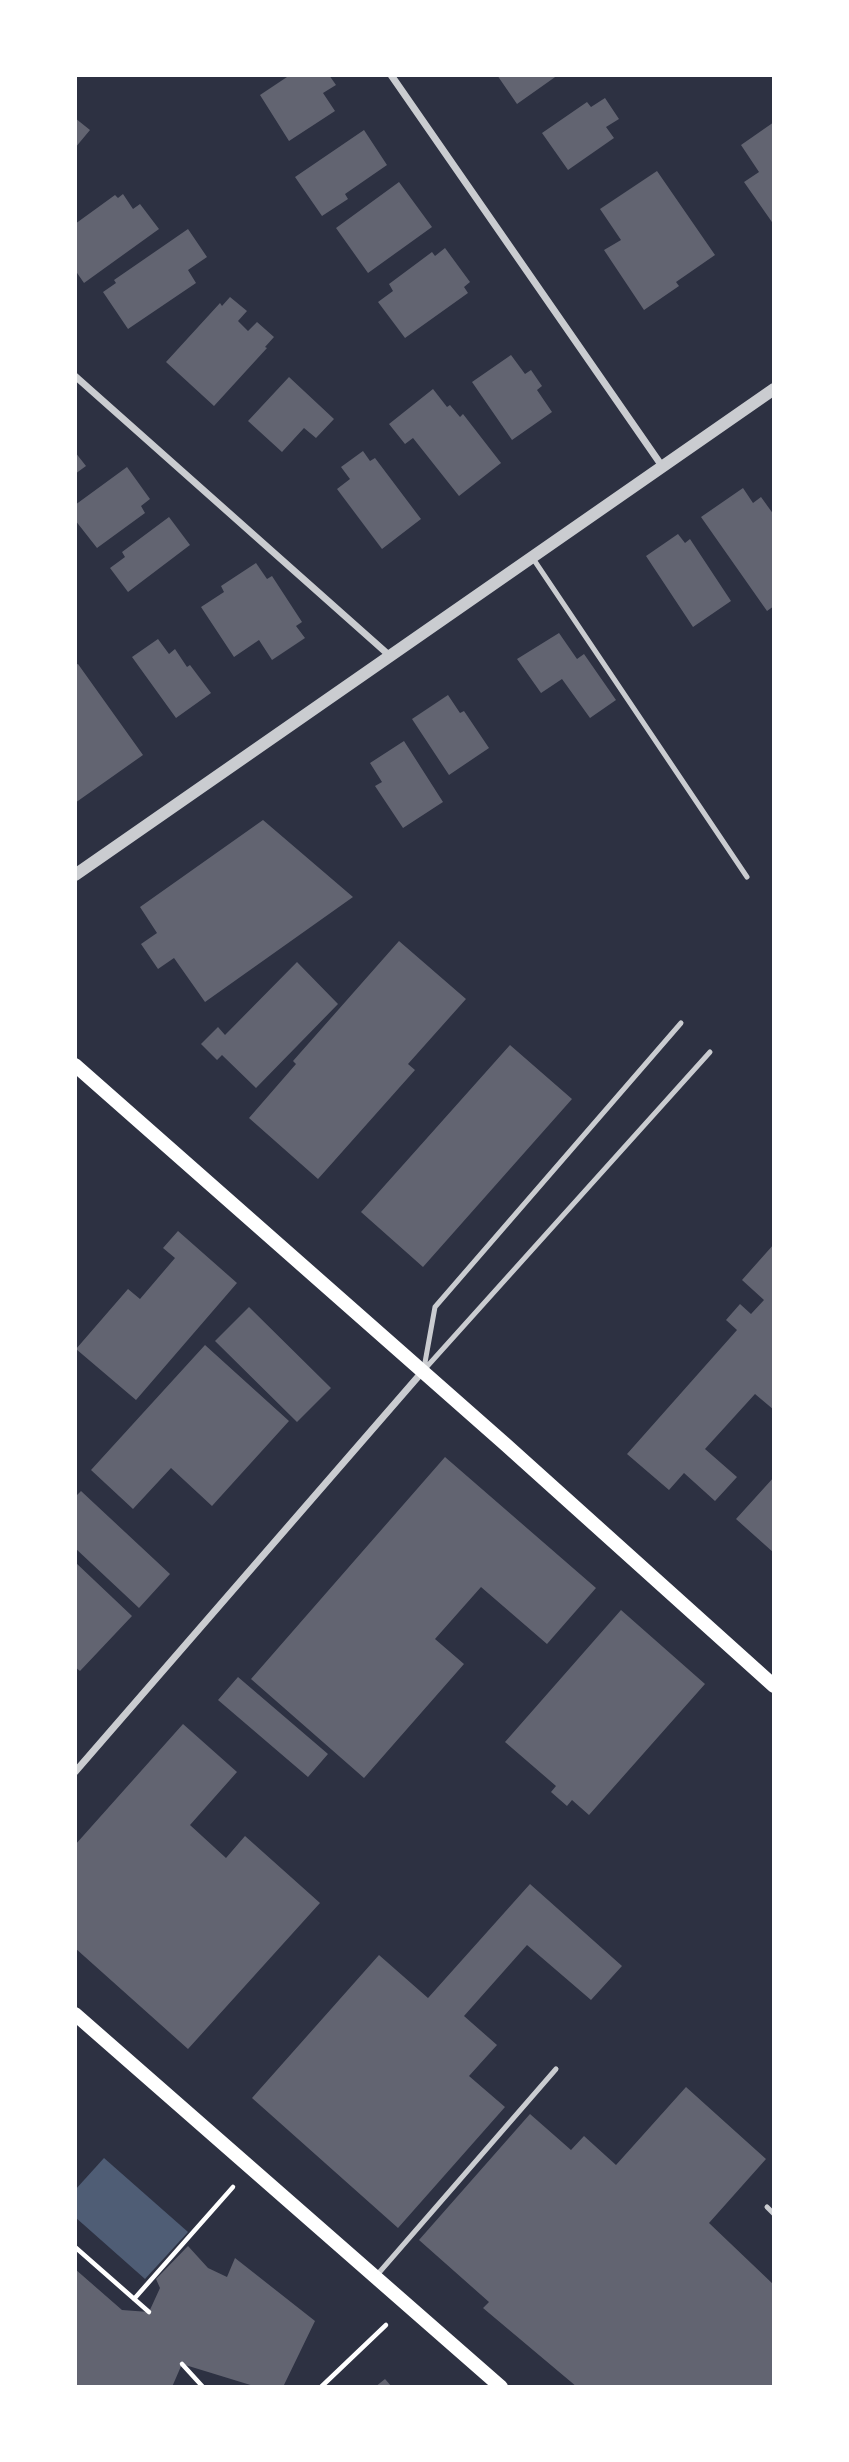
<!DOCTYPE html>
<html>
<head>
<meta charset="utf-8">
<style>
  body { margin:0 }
  #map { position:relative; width:849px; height:2462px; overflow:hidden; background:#2d3142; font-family:"Asap Condensed",sans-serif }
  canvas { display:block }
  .frame { position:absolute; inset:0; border:77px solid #fff; pointer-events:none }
</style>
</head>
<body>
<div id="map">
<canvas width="849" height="2462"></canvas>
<div class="frame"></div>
</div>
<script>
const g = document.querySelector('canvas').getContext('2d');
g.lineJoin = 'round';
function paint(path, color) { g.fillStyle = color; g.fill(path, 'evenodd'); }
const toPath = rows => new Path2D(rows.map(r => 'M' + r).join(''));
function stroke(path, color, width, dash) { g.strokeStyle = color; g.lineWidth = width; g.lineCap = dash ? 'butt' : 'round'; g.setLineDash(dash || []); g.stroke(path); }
paint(toPath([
  [104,2158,188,2232,145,2279,75,2217,75,2190]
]), '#4f5d75');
paint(toPath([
  [290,75,329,75,336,85,323,93,335,111,289,141,260,95],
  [497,75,558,75,517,104],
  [605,98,619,119,606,127,614,138,568,170,542,133,587,102,591,107],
  [75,118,90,130,75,148],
  [774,122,774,225,744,182,759,172,741,145],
  [364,130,387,165,345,194,348,199,322,216,295,177],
  [657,171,715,255,676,282,679,286,644,310,604,250,621,240,600,209],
  [399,182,432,227,368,273,336,228],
  [123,194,133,209,140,204,159,229,84,283,75,270,75,224,115,195,118,198],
  [188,229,207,257,188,270,196,283,128,329,103,292,116,283,114,280],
  [445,248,470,282,464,287,468,293,405,338,378,302,393,291,389,284,432,252,435,256],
  [230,297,247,311,238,321,248,331,257,322,274,337,265,347,267,348,214,406,166,362,220,303,222,306],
  [511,355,525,374,531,370,542,386,537,390,552,412,512,440,472,382],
  [289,377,334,419,316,438,304,428,282,452,248,421],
  [433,389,447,407,450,405,460,417,463,414,501,463,459,496,413,438,405,444,389,424],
  [363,451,370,461,375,458,421,519,382,549,337,489,350,479,341,467],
  [75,452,86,466,75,474],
  [127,467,150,499,141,506,145,513,97,548,75,520,75,505],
  [743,488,753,503,761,497,774,515,774,606,767,611,701,517],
  [169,517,190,545,128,592,110,568,125,557,122,552],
  [678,534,685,543,690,539,731,601,693,627,646,556],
  [256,563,267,579,272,576,302,622,296,626,305,638,272,660,259,640,234,657,201,607,224,592,221,586],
  [559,633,577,659,584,654,616,700,590,718,562,679,541,693,517,659],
  [158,639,169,654,175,649,187,667,190,665,211,693,176,718,132,657],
  [78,664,143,755,75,803,75,665],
  [448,695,460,713,464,711,489,748,449,775,412,719],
  [404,741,443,802,403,828,375,786,382,782,370,763],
  [263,820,353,897,205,1002,174,958,158,969,141,944,157,933,140,907],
  [399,941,466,999,408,1064,415,1070,318,1179,249,1118,296,1064,293,1061],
  [297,962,338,1004,256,1088,222,1055,217,1060,201,1044,218,1027,225,1035],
  [510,1045,572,1099,423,1267,361,1212],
  [178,1231,237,1283,136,1400,76,1349,128,1289,140,1299,175,1258,163,1248],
  [774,1244,774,1410,755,1394,705,1449,737,1477,715,1501,684,1473,669,1490,627,1454,737,1330,726,1320,740,1304,751,1314,764,1300,742,1280],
  [249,1307,331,1388,297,1422,215,1341],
  [205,1345,289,1421,212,1506,171,1468,133,1509,91,1470],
  [445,1457,596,1588,547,1644,481,1587,435,1639,464,1664,364,1778,251,1679],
  [774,1477,774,1553,736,1519],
  [81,1491,170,1574,139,1608,75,1548,75,1497],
  [75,1562,132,1616,80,1671,75,1667],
  [621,1610,705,1684,589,1815,572,1800,567,1806,551,1792,556,1786,505,1742],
  [238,1677,328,1754,308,1777,218,1700],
  [183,1724,237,1772,190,1825,226,1858,245,1836,320,1903,188,2049,75,1948,75,1845],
  [530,1884,622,1966,591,2000,527,1945,464,2016,497,2045,469,2076,505,2107,398,2228,252,2098,379,1955,428,1998],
  [686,2087,766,2159,709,2223,774,2285,774,2387,577,2387,483,2308,489,2302,419,2240,530,2114,571,2150,584,2136,616,2165],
  [188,2246,208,2268,227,2277,235,2258,315,2321,283,2387,257,2387,182,2364,172,2387,75,2387,75,2269,122,2310,149,2312,160,2288,156,2279],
  [385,2379,392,2387,375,2387]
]), '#626471');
stroke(toPath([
  [75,2247,149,2312],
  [134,2299,233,2187],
  [182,2364,203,2387],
  [321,2387,386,2325]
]), '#fff', 4.5);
stroke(toPath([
  [532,557,747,877],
  [424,1368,435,1307,681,1023],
  [423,1371,710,1052],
  [767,2207,774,2214],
  [377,2275,556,2069]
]), '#caccd0', 5);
stroke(toPath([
  [391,75,662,466],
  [75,376,390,656],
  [75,1772,423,1371]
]), '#caccd0', 7);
stroke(toPath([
  [75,875,774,389]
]), '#caccd0', 12);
stroke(toPath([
  [75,1065,505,1444,774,1686],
  [75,2014,501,2387]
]), '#fff', 14);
</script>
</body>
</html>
